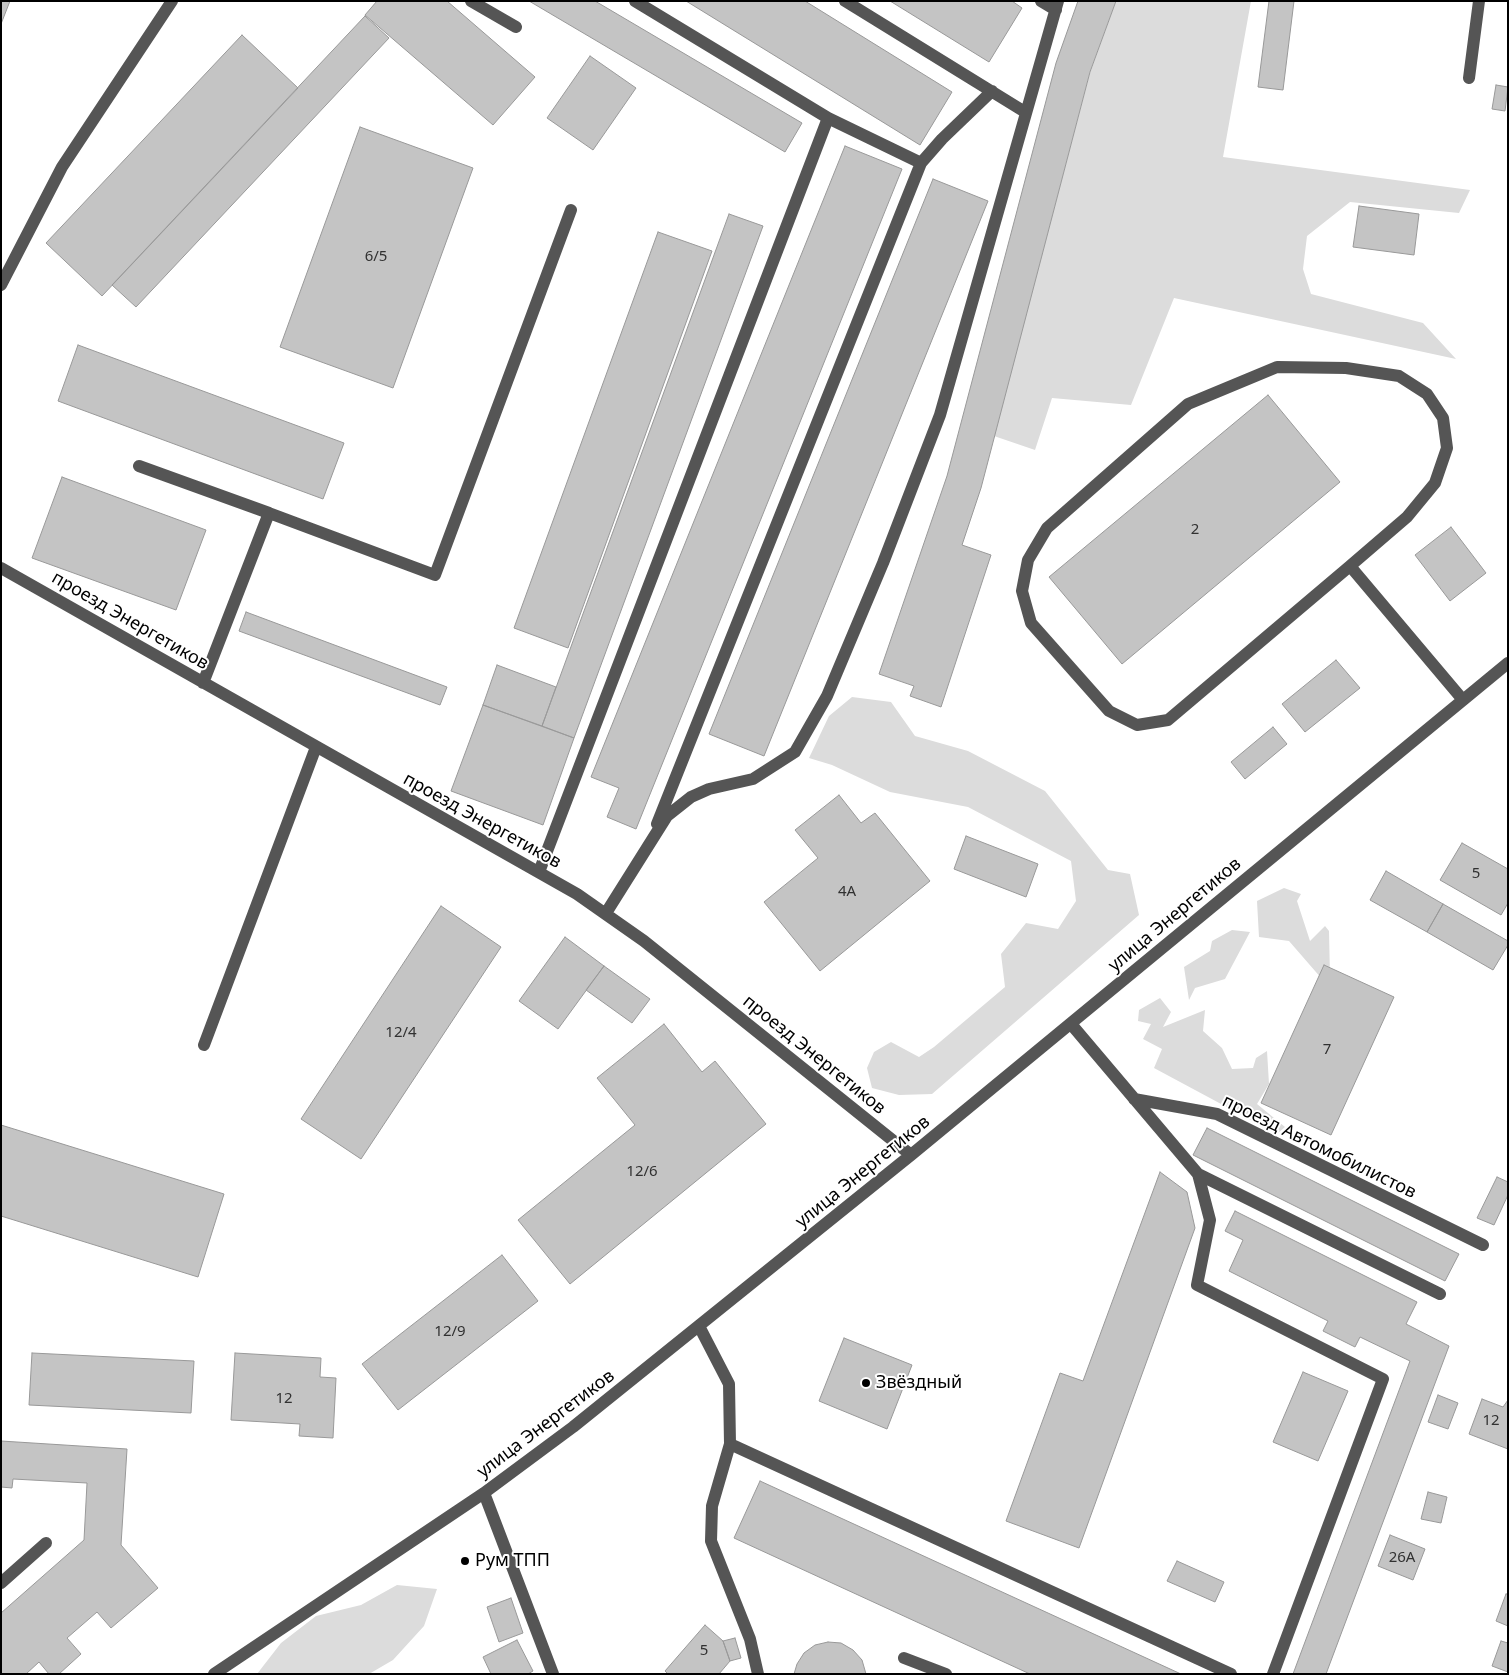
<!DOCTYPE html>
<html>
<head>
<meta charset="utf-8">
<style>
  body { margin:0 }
  #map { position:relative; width:1509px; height:1675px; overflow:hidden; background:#fff; font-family:"Noto Sans",sans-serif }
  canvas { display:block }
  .frame { position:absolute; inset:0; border:2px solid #000; pointer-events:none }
</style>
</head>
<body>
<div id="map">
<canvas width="1509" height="1675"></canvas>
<div class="frame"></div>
</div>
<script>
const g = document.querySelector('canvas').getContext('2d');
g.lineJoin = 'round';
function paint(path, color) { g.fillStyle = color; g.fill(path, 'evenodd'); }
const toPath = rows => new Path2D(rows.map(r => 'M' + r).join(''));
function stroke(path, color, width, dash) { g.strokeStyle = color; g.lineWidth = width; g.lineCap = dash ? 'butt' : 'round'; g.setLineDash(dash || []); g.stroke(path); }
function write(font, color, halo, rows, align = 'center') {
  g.font = font + ' "Noto Sans",sans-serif'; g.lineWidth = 4; g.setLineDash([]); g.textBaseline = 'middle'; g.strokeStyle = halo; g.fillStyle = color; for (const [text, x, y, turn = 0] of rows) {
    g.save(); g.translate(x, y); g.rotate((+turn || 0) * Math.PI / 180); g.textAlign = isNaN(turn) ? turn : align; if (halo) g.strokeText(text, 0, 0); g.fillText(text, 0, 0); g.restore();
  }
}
paint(toPath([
  [1116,1,1251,1,1223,157,1470,190,1459,213,1350,202,1307,236,1303,269,1311,294,1423,323,1456,359,1174,298,1131,405,1052,398,1035,450,994,436,1090,73],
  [852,697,891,702,915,736,968,751,1045,791,1108,870,1130,874,1139,915,932,1094,899,1095,872,1088,867,1068,874,1052,891,1042,919,1057,934,1047,1005,987,1001,954,1026,923,1058,929,1076,901,1071,861,968,807,890,792,832,765,809,758,829,716],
  [1284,888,1301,894,1297,901,1310,941,1325,926,1329,931,1330,977,1322,979,1289,941,1259,937,1257,901],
  [1232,930,1250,932,1225,979,1195,988,1189,1000,1184,967,1210,951,1212,941],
  [1160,998,1171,1012,1163,1027,1205,1010,1203,1031,1222,1048,1232,1069,1253,1068,1256,1058,1267,1051,1269,1084,1257,1104,1285,1127,1277,1134,1154,1068,1162,1049,1143,1039,1151,1024,1138,1021,1139,1010],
  [397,1585,437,1589,424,1626,393,1660,369,1674,257,1674,281,1643,316,1616,361,1605]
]), '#dcdcdc');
const building = toPath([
  [1,1,10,1,1,24,1,1],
  [377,1,447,1,535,77,493,125,365,15,377,1],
  [529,1,595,1,802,123,785,152,529,1],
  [686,1,805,1,952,92,920,145,686,1],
  [890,1,1012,1,1022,8,989,62,890,1],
  [1078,1,1116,1,1090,72,981,488,962,545,991,555,941,707,910,696,914,686,879,674,947,476,1056,63,1078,1],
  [1269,1,1294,1,1283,90,1258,87,1269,1],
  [365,16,389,38,136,307,112,285,365,16],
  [242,35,298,88,102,296,46,243,242,35],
  [590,56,636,88,593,150,547,118,590,56],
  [1496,85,1508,87,1505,111,1492,109,1496,85],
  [360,127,473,168,393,388,280,347,360,127],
  [845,146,902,169,636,829,607,817,619,788,591,777,845,146],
  [933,179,988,201,764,756,709,734,933,179],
  [1359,206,1419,214,1414,255,1353,247,1359,206],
  [729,214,763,226,574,738,542,726,729,214],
  [658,232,712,251,568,648,514,628,658,232],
  [78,345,344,443,323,499,58,401,78,345],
  [1268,395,1340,482,1122,664,1049,577,1268,395],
  [62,477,206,530,176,610,32,558,62,477],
  [1451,527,1486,573,1450,601,1415,555,1451,527],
  [246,612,447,687,440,705,239,631,246,612],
  [1336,660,1360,688,1305,732,1282,704,1336,660],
  [497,665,556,687,542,726,483,705,497,665],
  [483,705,574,738,543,825,451,791,483,705],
  [1273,727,1287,744,1245,779,1231,762,1273,727],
  [839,795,861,823,875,813,930,881,820,971,764,902,818,858,795,830,839,795],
  [966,836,1038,864,1026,897,954,869,966,836],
  [1462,843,1508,869,1508,903,1501,915,1440,880,1462,843],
  [1386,871,1443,904,1427,932,1370,900,1386,871],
  [1443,904,1508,941,1508,945,1493,970,1427,932,1443,904],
  [441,906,501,947,361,1159,301,1119,441,906],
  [565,937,604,966,558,1029,519,1001,565,937],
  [1324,965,1394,997,1331,1135,1261,1103,1324,965],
  [604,966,650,999,632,1023,586,990,604,966],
  [664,1024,702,1072,715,1061,766,1124,570,1284,518,1220,635,1125,597,1078,664,1024],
  [1,1125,224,1194,198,1277,1,1216,1,1125],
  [1207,1128,1459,1254,1445,1281,1193,1155,1207,1128],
  [1160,1172,1187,1192,1195,1228,1079,1548,1006,1521,1060,1373,1083,1381,1160,1172],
  [1497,1177,1508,1182,1508,1195,1494,1225,1477,1218,1497,1177],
  [1235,1211,1417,1302,1406,1324,1449,1346,1326,1674,1293,1674,1410,1361,1360,1337,1355,1347,1323,1331,1328,1321,1229,1271,1243,1240,1225,1231,1235,1211],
  [502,1255,538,1301,398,1410,362,1364,502,1255],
  [844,1338,912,1365,887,1429,819,1401,844,1338],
  [32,1353,194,1361,191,1413,29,1405,32,1353],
  [235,1353,321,1358,320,1377,336,1378,333,1438,299,1436,300,1424,231,1420,235,1353],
  [1303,1372,1348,1391,1318,1461,1273,1442,1303,1372],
  [1438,1395,1458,1403,1448,1429,1428,1422,1438,1395],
  [1482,1399,1503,1407,1508,1400,1508,1449,1469,1434,1482,1399],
  [1,1441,127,1449,121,1545,158,1588,111,1628,97,1612,67,1638,81,1654,59,1674,49,1674,39,1662,26,1674,1,1674,1,1613,84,1540,87,1483,13,1479,12,1488,1,1487,1,1441],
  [760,1481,1181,1674,1030,1674,734,1538,760,1481],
  [1428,1492,1447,1497,1441,1523,1421,1519,1428,1492],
  [1390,1535,1425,1549,1413,1580,1378,1566,1390,1535],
  [1177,1561,1224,1582,1215,1602,1167,1581,1177,1561],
  [1506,1594,1508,1594,1508,1626,1496,1621,1506,1594],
  [511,1598,523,1633,499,1642,487,1607,511,1598],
  [705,1625,723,1641,730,1661,719,1674,668,1674,665,1671,705,1625],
  [735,1638,741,1658,730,1661,723,1641,735,1638],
  [517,1640,533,1671,528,1674,491,1674,483,1657,517,1640],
  [1501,1641,1508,1643,1508,1672,1492,1666,1501,1641],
  [828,1642,841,1643,853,1650,862,1660,866,1674,794,1674,797,1664,804,1653,815,1645,828,1642]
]);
paint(building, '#c4c4c4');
stroke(building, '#999', 1);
stroke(toPath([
  [471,1,516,27],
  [635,1,828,118,921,163],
  [845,1,1025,112],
  [1041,1,1056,10],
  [1469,78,1479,1],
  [1,285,62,167,172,1],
  [139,466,269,513,203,683],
  [269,513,435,575,571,210],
  [1350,566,1407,517,1435,483,1447,448,1443,418,1427,394,1399,376,1346,368,1277,367,1188,404,1047,528,1028,560,1022,591,1031,623,1109,711,1137,725,1168,720,1350,566,1463,700],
  [1,568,577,894,644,941,911,1155],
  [657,824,921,163,942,139,992,91],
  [539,872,828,118],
  [606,913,667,816,691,797,709,789,753,779,795,752,827,696,883,563,940,415,1058,1],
  [1071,1024,1198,1174],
  [204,1045,316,747],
  [1134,1099,1217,1114,1483,1245],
  [699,1326,729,1384,730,1444,712,1506,711,1541,750,1639,758,1674],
  [730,1444,1231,1674],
  [484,1493,553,1674],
  [1,1583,46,1543],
  [904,1658,946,1674],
  [214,1674,484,1493,573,1427,911,1155,1508,663],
  [1273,1674,1383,1379,1197,1285,1210,1220,1198,1174,1440,1294]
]), '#555', 12);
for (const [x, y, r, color] of [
  [866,1383,5,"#000"],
  [465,1561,5,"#000"]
]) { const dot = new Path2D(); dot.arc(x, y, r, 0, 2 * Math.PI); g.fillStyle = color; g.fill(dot); stroke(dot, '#fff', 2); }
write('15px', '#313131', null, [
  ["6/5",376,257],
  ["2",1195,530],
  ["5",1476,874],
  ["4А",847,892],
  ["12/4",401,1033],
  ["7",1327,1050],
  ["12/6",642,1172],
  ["12/9",450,1332],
  ["12",284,1399],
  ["12",1491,1421],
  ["26А",1402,1558],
  ["5",704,1651]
]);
write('18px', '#000', '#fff', [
  ["проезд Энергетиков",130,621,30],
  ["проезд Энергетиков",482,821,29],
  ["улица Энергетиков",1175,915,-40],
  ["проезд Энергетиков",814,1055,39],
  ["проезд Автомобилистов",1319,1147,26],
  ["улица Энергетиков",863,1172,-39],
  ["улица Энергетиков",546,1424,-37]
]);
write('18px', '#000', '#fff', [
  ["Звёздный",876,1383],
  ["Рум ТПП",475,1561]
], 'left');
</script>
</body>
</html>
